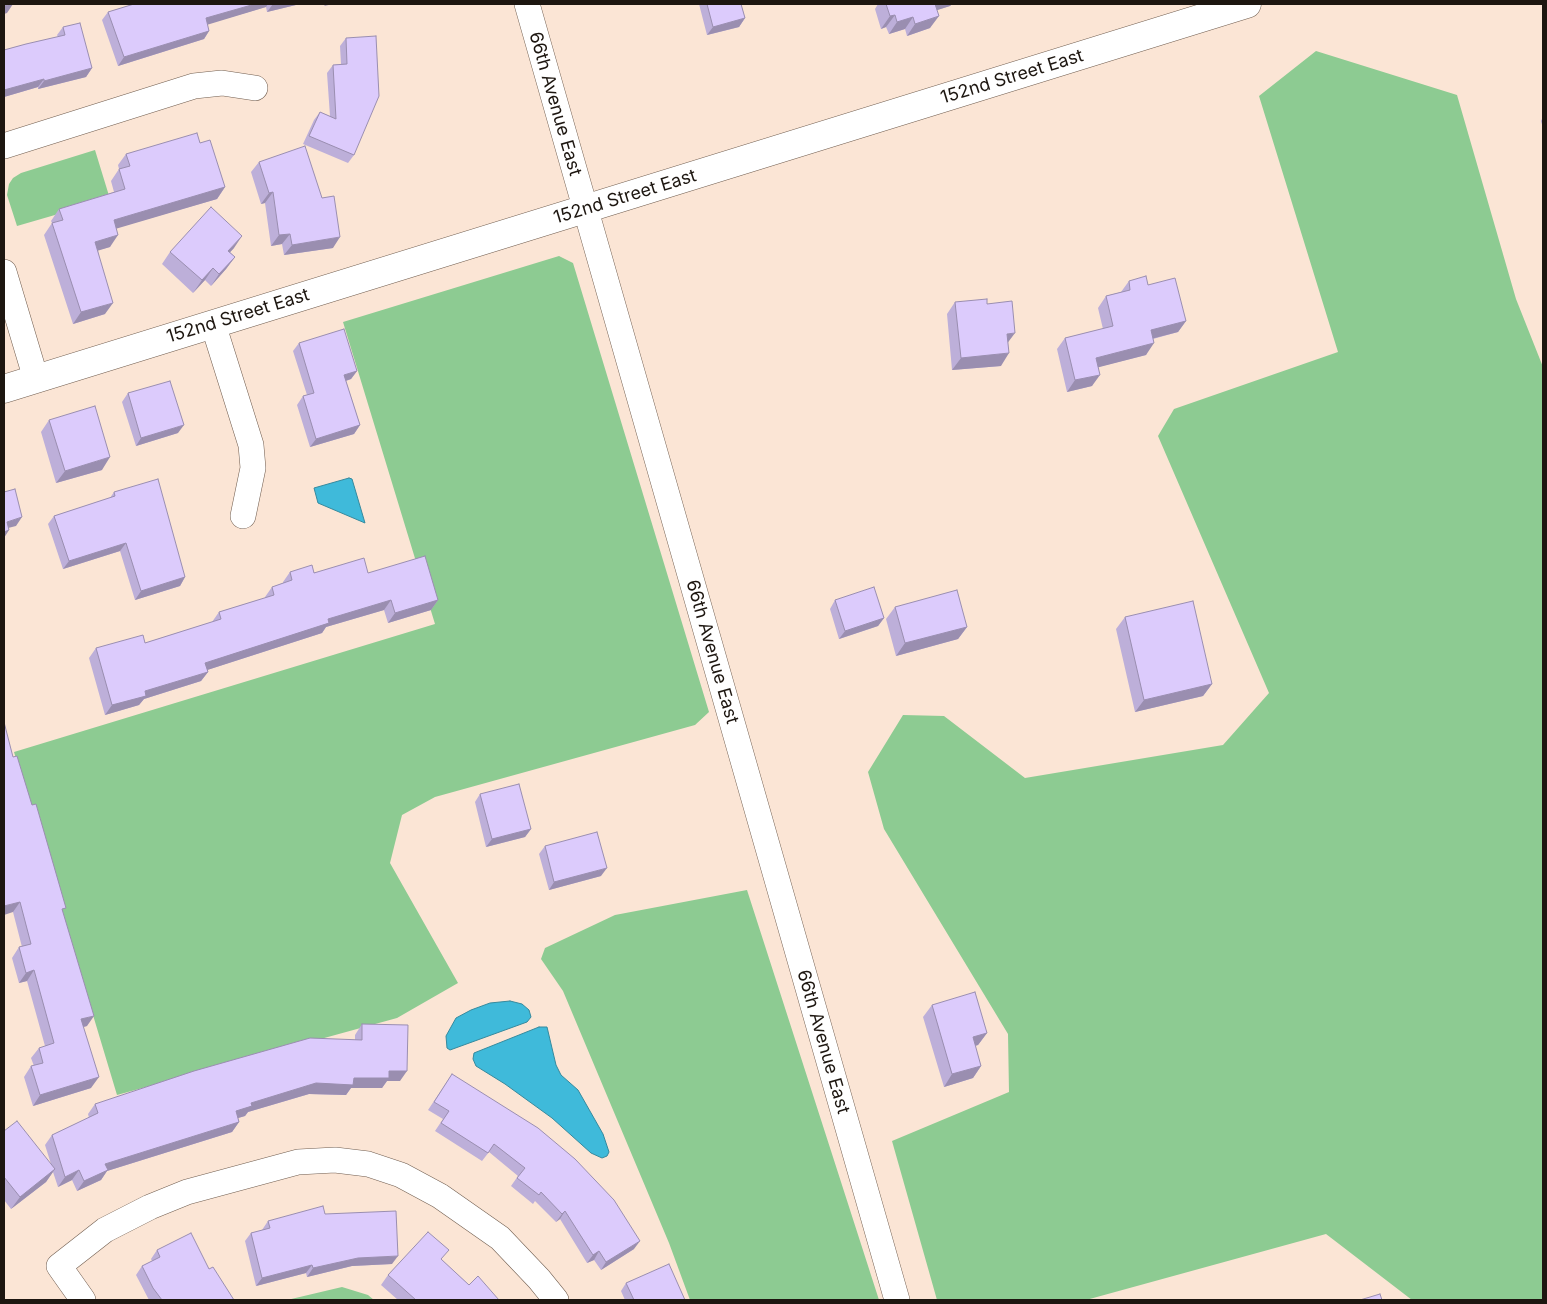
<!DOCTYPE html>
<html>
<head>
<meta charset="utf-8">
<style>
  body { margin:0 }
  #map { position:relative; width:1547px; height:1304px; overflow:hidden; background:#fbe5d5; font-family:Inter,sans-serif }
  canvas { display:block }
  .frame { position:absolute; inset:0; border:5px solid #1d1610; pointer-events:none }
</style>
</head>
<body>
<div id="map">
<canvas width="1547" height="1304"></canvas>
<div class="frame"></div>
</div>
<script>
const g = document.querySelector('canvas').getContext('2d');
g.lineJoin = 'round';
function paint(path, color) { g.fillStyle = color; g.fill(path, 'evenodd'); }
const toPath = rows => new Path2D(rows.map(r => 'M' + r).join(''));
function stroke(path, color, width, dash) { g.strokeStyle = color; g.lineWidth = width; g.lineCap = dash ? 'butt' : 'round'; g.setLineDash(dash || []); g.stroke(path); }
function write(font, color, halo, rows, align = 'center') {
  g.font = font + ' Inter,sans-serif'; g.lineWidth = 5; g.setLineDash([]); g.textBaseline = 'middle'; g.strokeStyle = halo; g.fillStyle = color; for (const [text, x, y, turn = 0] of rows) {
    g.save(); g.translate(x, y); g.rotate((+turn || 0) * Math.PI / 180); g.textAlign = isNaN(turn) ? turn : align; if (halo) g.strokeText(text, 0, 0); g.fillText(text, 0, 0); g.restore();
  }
}
paint(toPath([
  [1316,51,1457,95,1516,299,1543,367,1543,1300,1412,1300,1326,1234,1086,1300,937,1300,892,1141,1009,1092,1008,1034,884,829,868,772,903,715,944,716,1025,778,1223,745,1269,693,1158,436,1174,409,1338,352,1259,96],
  [95,150,110,199,17,226,7,195,9,184,13,178,21,173],
  [559,256,573,263,709,712,695,725,435,797,402,815,390,863,458,983,397,1018,117,1095,14,752,435,624,343,322],
  [747,890,879,1300,690,1300,669,1243,563,991,541,959,545,948,615,915],
  [342,1287,368,1295,374,1300,287,1300]
]), '#8dcb92');
const water = toPath([
  [349,478,352,479,365,523,318,503,314,488,349,478],
  [510,1001,522,1004,529,1010,531,1017,527,1022,450,1050,447,1048,446,1036,456,1018,471,1010,490,1003,510,1001],
  [539,1027,547,1027,556,1065,561,1075,578,1090,603,1134,609,1152,607,1156,602,1158,591,1153,552,1118,505,1084,476,1066,473,1059,474,1053,539,1027]
]);
paint(water, '#3fbada');
stroke(water, '#35899d', 1);
const street = toPath([
  [527,4,897,1300],
  [4,146,194,86,222,83,255,88],
  [4,272,36,379],
  [213,324,251,445,253,468,243,516],
  [83,1300,59,1266,105,1230,150,1207,187,1192,298,1162,335,1160,368,1164,401,1175,440,1196,500,1238,539,1279,556,1300]
]);
const secondary = toPath([
  [4,389,1247,4]
]);
stroke(street, '#715e50', 26);
stroke(secondary, '#715e50', 29);
stroke(street, '#fff', 25);
stroke(secondary, '#fff', 28);
paint(toPath([
  [134,4,300,4,267,12,266,7,207,24,209,31,204,39,118,66,102,20,108,12],
  [699,4,741,4,745,18,739,27,707,35],
  [878,4,952,4,950,6,937,10,930,28,907,36,905,29,889,34,886,27,881,29,875,9],
  [63,27,92,68,86,77,38,89,38,87,4,97,4,50,58,37,57,35],
  [346,38,354,155,348,163,303,144,314,120,320,112,330,116,327,73,333,65,341,64,340,46],
  [1543,117,1543,128,1541,121],
  [200,143,225,187,217,199,116,228,110,247,98,250,105,314,73,324,44,235,52,223,51,221,59,209,114,192,111,181,119,169,118,165,126,154],
  [259,162,333,248,284,255,282,244,271,246,265,203,261,204,251,172],
  [234,248,230,252,235,257,226,269,211,286,205,280,193,293,162,264,170,252],
  [1129,281,1148,285,1186,321,1178,332,1153,339,1146,355,1098,367,1092,386,1067,392,1057,349,1065,338,1103,329,1098,308,1106,296,1121,292],
  [955,302,987,304,1001,366,952,370,947,314],
  [299,343,357,371,351,379,346,381,360,425,354,434,310,447,297,405,303,396,307,395,293,351],
  [128,393,178,433,136,446,122,402],
  [49,420,102,470,56,483,41,432],
  [114,492,185,577,180,586,135,600,120,551,63,569,48,524,54,516,110,498],
  [290,572,368,573,438,600,431,610,388,623,384,610,326,627,322,633,207,670,208,672,201,681,144,699,139,705,105,715,89,658,96,648,145,643,212,622,219,612,265,598,265,597,272,587,283,583,283,582],
  [835,600,884,618,878,626,839,639,830,609],
  [895,607,967,627,958,639,896,656,886,619],
  [1125,617,1212,684,1203,696,1135,712,1116,629],
  [13,757,63,912,87,1026,83,1027,91,1088,33,1106,24,1077,31,1066,34,1066,31,1058,39,1048,45,1046,27,981,19,983,12,958,19,947,22,947,13,912],
  [480,794,531,829,525,837,486,847,475,802],
  [545,846,601,876,549,890,539,854],
  [932,1005,987,1033,978,1045,975,1046,981,1066,973,1078,944,1087,923,1017],
  [362,1024,400,1081,387,1081,382,1088,351,1088,346,1095,309,1094,248,1112,245,1116,238,1118,239,1122,232,1132,107,1171,101,1180,77,1191,72,1180,58,1187,53,1172,46,1182,11,1209,4,1200,4,1131,51,1164,45,1145,52,1135,89,1118,88,1114,95,1104,355,1040,355,1035],
  [452,1074,634,1249,601,1270,594,1260,587,1263,560,1219,556,1222,535,1201,533,1204,511,1186,518,1176,489,1152,482,1161,435,1131,443,1119,428,1110],
  [325,1214,392,1264,352,1266,307,1277,306,1273,256,1286,245,1241,251,1233,262,1230,268,1221],
  [157,1250,209,1269,234,1300,149,1300,136,1275,142,1266,152,1261,151,1259],
  [442,1260,469,1285,499,1300,398,1300,381,1285,388,1275],
  [626,1283,685,1300,625,1300,621,1291]
]), '#bdafd9');
paint(toPath([
  [12,4,13,4,7,13,4,14,4,6],
  [255,4,268,4,266,7,200,27,206,18],
  [273,4,300,4,267,12],
  [326,4,333,4,324,6],
  [933,4,952,4,950,6,925,14],
  [895,15,886,27,881,29,890,16],
  [939,16,930,28,907,36,915,24],
  [913,17,905,29,889,34,897,22],
  [745,18,739,27,707,35,713,27],
  [209,31,204,39,118,66,124,57],
  [92,68,86,77,38,89,44,81],
  [44,79,38,87,4,97,4,90],
  [225,187,217,199,105,232,114,220],
  [273,192,265,203,261,204,269,193],
  [290,234,282,244,271,246,279,235],
  [118,235,110,247,87,254,95,242],
  [242,236,234,248,220,263,228,251],
  [340,237,333,248,284,255,292,245],
  [235,257,226,269,211,286,219,274],
  [213,268,205,280,193,293,202,280],
  [113,303,105,314,73,324,81,312],
  [1186,321,1178,332,1143,341,1151,330],
  [1015,333,1006,345,1007,334],
  [1154,343,1146,355,1088,370,1096,358],
  [1009,353,1001,366,952,370,961,358],
  [357,371,351,379,339,383,344,375],
  [1100,375,1092,386,1067,392,1075,380],
  [184,425,178,433,136,446,141,438],
  [360,425,354,434,310,447,316,439],
  [110,457,102,470,56,483,65,471],
  [22,517,16,526,4,529,7,522],
  [9,530,4,538,4,532],
  [126,543,120,551,63,569,69,561],
  [185,577,180,586,135,600,141,591],
  [391,600,384,610,326,627,322,633,198,673,205,663,328,619],
  [438,600,431,610,388,623,395,613],
  [884,618,878,626,839,639,845,631],
  [967,627,958,639,896,656,905,643],
  [208,672,201,681,144,699,139,705,105,715,112,705,145,691],
  [1212,684,1203,696,1135,712,1144,700],
  [531,829,525,837,486,847,492,839],
  [607,868,601,876,549,890,554,882],
  [20,902,13,912,4,915,4,906],
  [34,970,27,981,19,983,26,973],
  [94,1016,87,1026,73,1030,81,1019],
  [987,1033,978,1045,964,1049,973,1037],
  [981,1066,973,1078,944,1087,952,1074],
  [389,1071,407,1071,400,1081,387,1081,382,1088,351,1088,346,1095,309,1094,248,1112,245,1116,228,1121,236,1111,251,1103,316,1083,354,1078],
  [99,1077,91,1088,33,1106,40,1095],
  [239,1122,232,1132,107,1171,101,1180,77,1191,84,1181,105,1164],
  [55,1169,46,1182,11,1209,20,1197],
  [79,1170,72,1180,58,1187,65,1177],
  [565,1211,560,1219,556,1222,562,1214],
  [640,1241,634,1249,601,1270,606,1262],
  [599,1251,594,1260,587,1263,593,1255],
  [398,1256,392,1264,352,1266,307,1277,313,1268,358,1258],
  [312,1265,306,1273,256,1286,262,1278]
]), '#9a8eb0');
const building = toPath([
  [4,4,12,4,4,6,4,4],
  [134,4,255,4,206,18,209,31,124,57,108,12,134,4],
  [707,4,741,4,745,18,713,27,707,4],
  [886,4,935,4,939,16,915,24,913,17,897,22,895,15,890,16,886,4],
  [80,23,92,68,44,81,44,79,4,90,4,50,26,44,65,35,63,27,80,23],
  [376,36,379,96,354,155,309,136,320,112,336,119,333,65,347,64,346,38,376,36],
  [197,133,200,143,210,140,225,187,114,220,118,235,95,242,113,303,81,312,52,223,63,220,59,209,125,189,119,169,130,166,126,154,197,133],
  [305,146,322,198,334,196,340,237,292,245,290,234,279,235,273,192,269,193,259,162,305,146],
  [211,207,242,236,228,251,235,257,219,274,213,268,202,280,170,252,211,207],
  [1146,276,1148,285,1175,278,1186,321,1151,330,1154,343,1096,358,1100,375,1075,380,1065,338,1113,326,1106,296,1130,290,1129,281,1146,276],
  [987,299,987,304,1012,301,1015,333,1007,334,1009,353,961,358,955,302,987,299],
  [344,329,357,371,344,375,360,425,316,439,303,396,314,393,299,343,344,329],
  [170,381,184,425,141,438,128,393,170,381],
  [95,406,110,457,65,471,49,420,95,406],
  [158,479,185,577,141,591,126,543,69,561,54,516,115,496,114,492,158,479],
  [15,489,22,517,7,522,9,530,4,532,4,492,15,489],
  [425,556,438,600,395,613,391,600,328,619,329,623,205,663,208,672,145,691,146,696,112,705,96,648,143,635,145,643,221,619,219,612,274,595,272,587,292,580,290,572,312,565,314,573,364,558,368,573,425,556],
  [874,587,884,618,845,631,835,600,874,587],
  [957,590,967,627,905,643,895,607,957,590],
  [1193,601,1212,684,1144,700,1125,617,1193,601],
  [4,722,13,757,17,756,32,805,36,804,66,908,62,909,94,1016,81,1019,99,1077,40,1095,31,1066,43,1063,39,1048,54,1043,34,970,26,973,19,947,31,944,20,902,4,906,4,722],
  [519,784,531,829,492,839,480,794,519,784],
  [597,832,607,868,554,882,545,846,597,832],
  [975,992,987,1033,973,1037,981,1066,952,1074,932,1005,975,992],
  [362,1024,408,1025,407,1071,389,1071,389,1078,354,1078,353,1085,316,1083,251,1103,252,1106,236,1111,239,1122,105,1164,108,1170,84,1181,79,1170,65,1177,52,1135,98,1113,95,1104,194,1071,310,1038,362,1040,362,1024],
  [452,1074,538,1128,575,1159,614,1200,640,1241,606,1262,599,1251,593,1255,565,1211,562,1214,541,1192,539,1195,517,1178,525,1168,494,1144,488,1153,441,1123,449,1111,434,1102,452,1074],
  [17,1121,55,1169,20,1197,4,1177,4,1131,17,1121],
  [323,1206,325,1214,396,1211,398,1256,358,1258,313,1268,312,1265,262,1278,251,1233,270,1228,268,1221,323,1206],
  [428,1232,449,1250,441,1259,469,1285,478,1276,499,1300,416,1300,388,1275,428,1232],
  [191,1233,209,1269,213,1267,234,1300,162,1300,153,1288,142,1266,160,1257,157,1250,191,1233],
  [669,1264,685,1300,634,1300,626,1283,669,1264],
  [1380,1294,1382,1300,1360,1300,1380,1294]
]);
paint(building, '#dccbfc');
stroke(building, '#9a8eb0', 1);
write('18px', '#1d1610', '#fff', [
  ["152nd Street East",1012,77,-17],
  ["66th Avenue East",555,104,74],
  ["152nd Street East",625,197,-17],
  ["152nd Street East",238,316,-17],
  ["66th Avenue East",712,652,74],
  ["66th Avenue East",823,1042,74]
]);
</script>
</body>
</html>
